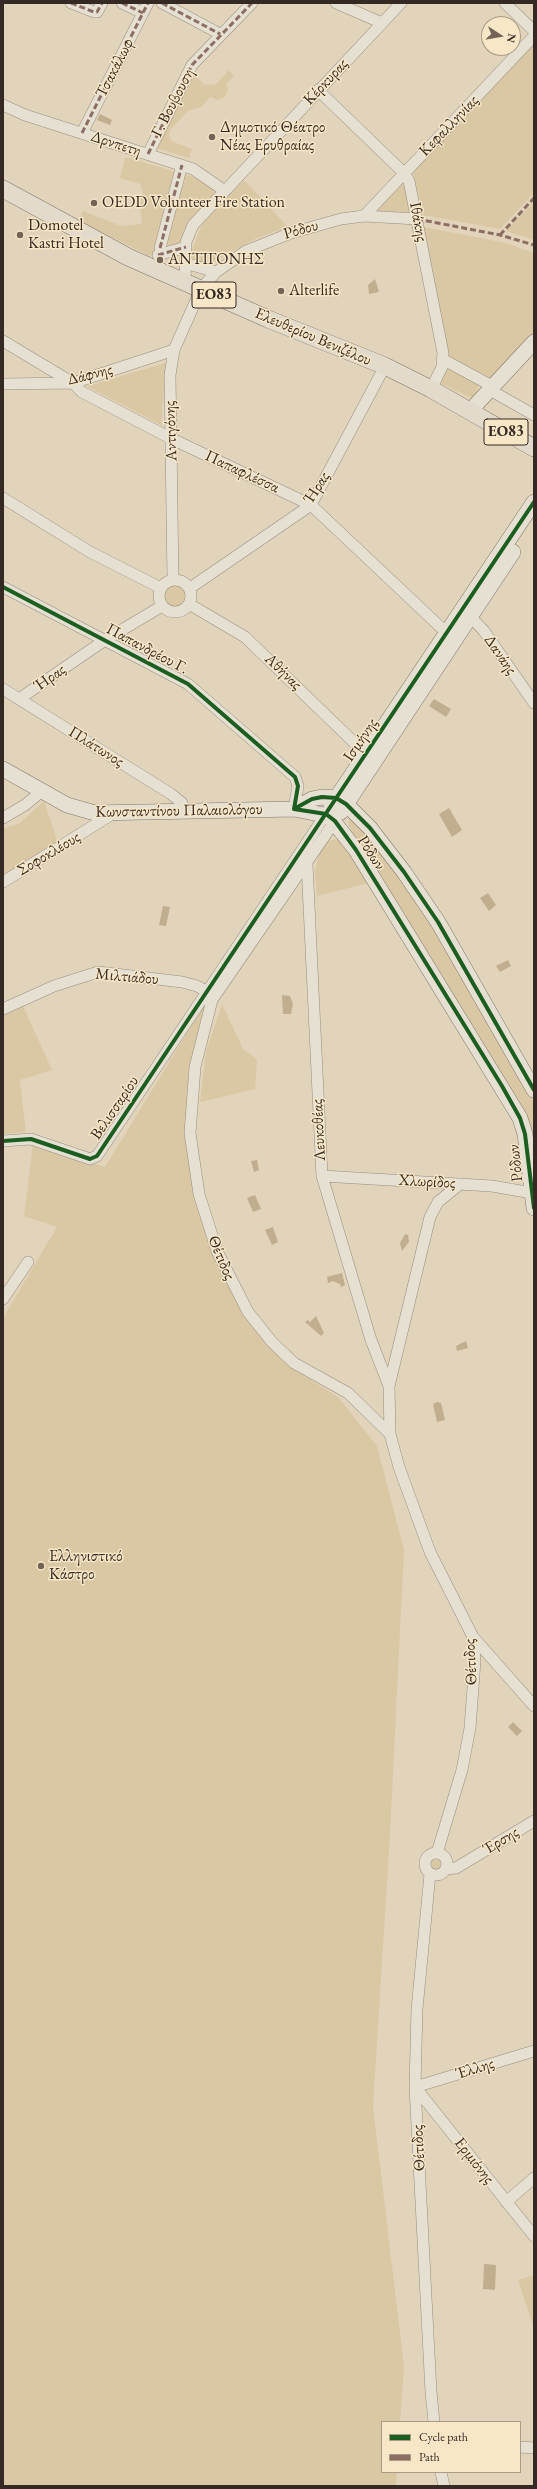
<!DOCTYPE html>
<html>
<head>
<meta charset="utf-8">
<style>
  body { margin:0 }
  #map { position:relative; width:537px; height:2489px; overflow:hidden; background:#e2d4ba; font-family:"EB Garamond",serif }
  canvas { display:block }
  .frame { position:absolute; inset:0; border:4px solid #352923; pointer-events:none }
  .legend { position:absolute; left:381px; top:2421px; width:140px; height:52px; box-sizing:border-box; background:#f7e7c7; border:1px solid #a99b85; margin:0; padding:5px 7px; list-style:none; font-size:12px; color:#352923 }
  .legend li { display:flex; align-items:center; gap:8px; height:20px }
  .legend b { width:20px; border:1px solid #a99b85 }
  .north { position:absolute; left:481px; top:16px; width:40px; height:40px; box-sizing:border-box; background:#f7e7c7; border:1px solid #a99b85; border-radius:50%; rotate:102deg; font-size:11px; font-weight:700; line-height:16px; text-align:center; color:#352923 }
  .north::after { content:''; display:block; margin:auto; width:14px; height:18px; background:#726558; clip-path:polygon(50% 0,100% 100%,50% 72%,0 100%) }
</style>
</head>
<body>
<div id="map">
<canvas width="537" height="2489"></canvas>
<div class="frame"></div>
<ul class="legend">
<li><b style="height:5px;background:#1b5e20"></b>Cycle path</li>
<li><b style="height:5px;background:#8d6e63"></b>Path</li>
</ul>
<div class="north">N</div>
</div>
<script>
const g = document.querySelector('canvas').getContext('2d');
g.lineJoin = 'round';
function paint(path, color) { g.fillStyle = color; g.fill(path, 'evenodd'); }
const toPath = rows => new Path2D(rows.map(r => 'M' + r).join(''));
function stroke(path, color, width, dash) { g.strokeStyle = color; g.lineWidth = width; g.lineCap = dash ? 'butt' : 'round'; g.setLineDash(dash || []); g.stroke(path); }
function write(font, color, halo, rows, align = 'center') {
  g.font = font + ' "EB Garamond",serif'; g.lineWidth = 3; g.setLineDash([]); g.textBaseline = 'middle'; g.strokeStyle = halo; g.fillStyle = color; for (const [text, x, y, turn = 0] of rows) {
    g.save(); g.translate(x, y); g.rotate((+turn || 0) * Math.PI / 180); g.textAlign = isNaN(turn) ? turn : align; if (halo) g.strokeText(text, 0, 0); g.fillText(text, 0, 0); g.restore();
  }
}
paint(toPath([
  [534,44,534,193,500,229,423,215,413,172],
  [229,70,234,76,226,84,228,90,225,97,218,100,210,97,201,107,188,111,171,129,169,135,171,141,192,149,189,158,157,148,194,75,205,85,216,84],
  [125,157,204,180,215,191,212,199,184,230,182,246,150,256,79,221,83,211,121,226,142,224,140,204,143,191,140,184,120,178],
  [244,180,288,227,257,238,209,264,192,260,192,250,204,219],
  [401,183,406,187,410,213,378,212,377,208],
  [534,202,534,240,506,231],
  [424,227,506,243,534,253,534,335,492,379,449,356],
  [166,363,161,425,87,386],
  [448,367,479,385,474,399,442,384,441,381],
  '163 596a11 11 0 1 1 22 0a11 11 0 1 1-22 0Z',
  [44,801,58,843,3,875,3,829,20,823],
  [352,817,413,891,528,1090,534,1104,534,1160,474,1029,374,864,353,835,348,823],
  [337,839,346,841,372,882,317,896,315,871,319,854,328,841],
  [206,1002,210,1006,194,1050,187,1089,187,1141,213,1254,258,1333,298,1372,338,1397,377,1446,404,1550,390,1834,373,2106,404,2367,400,2422,382,2422,382,2472,397,2472,396,2486,3,2486,3,1318,57,1227,24,1216,33,1144,105,1167],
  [222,1004,243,1049,257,1059,255,1089,200,1102,206,1052],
  [23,1006,52,1070,20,1080,26,1132,3,1134,3,1015],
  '430 1864a6 6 0 1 1 12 0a6 6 0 1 1-12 0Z',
  [534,2275,534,2328,518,2280]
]), '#dac7a4');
paint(toPath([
  [100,114,112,120,110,125,97,120],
  [375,279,379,292,369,294,368,285],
  [434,699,451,709,446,717,429,706],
  [449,808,462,830,452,837,439,814],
  [488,893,496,905,489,911,480,898],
  [163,906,170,907,166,926,159,925],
  [508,960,511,966,500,972,496,966],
  [282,995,290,996,293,1004,291,1014,283,1014],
  [257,1160,259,1170,254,1172,251,1161],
  [255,1195,261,1209,253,1212,247,1198],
  [273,1227,278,1242,272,1245,265,1230],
  [405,1234,408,1235,409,1242,402,1251,400,1243],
  [342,1273,345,1285,341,1287,340,1284,333,1281,328,1283,327,1277],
  [316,1316,324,1333,321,1336,305,1322,308,1320,310,1322],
  [466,1341,468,1348,457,1351,456,1346],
  [437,1402,441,1403,445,1420,437,1422,433,1404],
  [513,1722,522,1731,517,1736,508,1727],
  [484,2264,496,2265,495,2290,483,2289]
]), '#c0ae8e');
const street = toPath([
  [71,3,94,12,97,12,102,3],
  [122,3,143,13],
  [162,3,220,34],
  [336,3,382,23],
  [505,3,534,31],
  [318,90,404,173,409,181,443,353,442,367,431,389],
  [3,105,25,115,193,169,225,191],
  [82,133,148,3],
  [148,154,192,65,252,3],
  [364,216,534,36],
  [160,248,182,165],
  [158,255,186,247],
  [185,263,216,272],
  [185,283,186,242,193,225,401,3],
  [3,341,73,383,82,392,172,439,311,505,452,638],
  [444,360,492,386],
  [3,384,73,383,174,350],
  [497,394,534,415],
  [3,498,90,552,161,588],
  '159 596a16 16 0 1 1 32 0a16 16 0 1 1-32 0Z',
  [173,580,170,375,174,350,201,289,216,272,246,251,291,233,341,219,364,216,417,219],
  [3,587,188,684,295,777,298,786,294,809],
  [190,588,311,505,385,366],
  [189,604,245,637,366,754],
  [466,612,484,631,534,703],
  [3,689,171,794,182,803,184,810],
  [19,699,105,640,162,606],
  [3,818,25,805,42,791],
  [307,864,322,1176,371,1340,389,1386],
  [3,882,114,813],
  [212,1000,335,821],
  [3,1009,54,986,98,972,182,982,197,986,206,991,212,1000,195,1067,190,1133,199,1194,217,1251,248,1312,272,1342,294,1363,348,1393,390,1434],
  [3,1141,31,1139,90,1159,97,1156,326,814],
  [322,1176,492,1186,532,1193],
  [3,1299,28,1262],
  [473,1637,534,1706],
  [437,1853,462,1770,470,1728,475,1661,473,1637,430,1552,399,1467,390,1434,389,1386,430,1217,438,1202,460,1184],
  '425 1864a11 11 0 1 1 22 0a11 11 0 1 1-22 0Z',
  [446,1869,456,1868,534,1821],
  [430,1874,417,2009,415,2087,431,2392,434,2422],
  [534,2051,415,2087,534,2236],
  [506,2202,534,2178],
  [520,2447,534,2448],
  [441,2472,444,2486]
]);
const secondary = toPath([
  [470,411,534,342],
  [3,769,67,805,95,813,294,809,329,816,356,850,520,1118,525,1134,534,1208],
  [331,806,534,502],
  [294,809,312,799,322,797,336,798,346,804,370,828,404,872,438,922,534,1090],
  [341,812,513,552]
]);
const primary = toPath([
  [3,189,128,257,268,319,385,366,431,389,534,448]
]);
stroke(street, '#978e7f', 12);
stroke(secondary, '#80776a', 16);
stroke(primary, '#80776a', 18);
stroke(street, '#e6e0d3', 11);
stroke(secondary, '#e6e0d3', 15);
stroke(primary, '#e2dacb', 17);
stroke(toPath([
  [71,3,94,12,97,12,102,3],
  [122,3,143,13],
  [162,3,220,34],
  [82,133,148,3],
  [148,154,192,65,252,3],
  [417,219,500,235,534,245],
  [500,235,534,198],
  [160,248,182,165],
  [158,255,186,247]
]), '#8d6e63', 3, [6, 3]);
stroke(toPath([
  [3,587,188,684,295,777,298,786,294,809],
  [294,809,326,814,335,821,356,850,502,1086,520,1118,525,1134,534,1208],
  [294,809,312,799,322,797,336,798,346,804,370,828,404,872,438,922,534,1090],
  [3,1141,31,1139,90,1159,97,1156,534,502]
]), '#1b5e20', 4);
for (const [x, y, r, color] of [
  [212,137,4,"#726558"],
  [94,203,4,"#726558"],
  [20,235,4,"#726558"],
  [160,260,4,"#726558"],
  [281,291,4,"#726558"],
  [41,1566,4,"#726558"]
]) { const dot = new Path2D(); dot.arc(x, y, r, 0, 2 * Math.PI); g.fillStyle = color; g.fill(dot); stroke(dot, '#f7e7c7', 1.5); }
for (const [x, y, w] of [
  [214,295,44],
  [506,432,44]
]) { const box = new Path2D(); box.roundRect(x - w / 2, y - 13, w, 26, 3); g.fillStyle = '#f7e7c7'; g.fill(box); stroke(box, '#352923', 1); }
write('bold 15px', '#352923', null, [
  ["ΕΟ83",214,295],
  ["ΕΟ83",506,432]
]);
write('16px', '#352923', '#f7e7c7', [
  ["Τσακάλωφ",115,68,-63],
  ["Κέρκυρας",326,82,-47],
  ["Γ. Βουβουση",173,103,-63],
  ["Κεφαλληνίας",449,126,-46],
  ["Δρνπετη",116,144,18],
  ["Ιθάκης",418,222,79],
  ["Ρόδου",301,230,-16],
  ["Ελευθερίου Βενιζέλου",313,337,23],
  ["Δάφνης",90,375,-14],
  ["Αντιγόνης",171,431,-92],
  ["Παπαφλέσσα",242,472,25],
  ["Ήρας",317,488,-57],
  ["Παπανδρέου Γ.",147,649,28],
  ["Δανάης",500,655,55],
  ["Αθήνας",283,672,44],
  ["Ήρας",50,678,-35],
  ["Ισμήνης",361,740,-56],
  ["Πλάτωνος",96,747,32],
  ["Κωνσταντίνου Παλαιολόγου",179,811,-1],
  ["Ρόδων",371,853,57],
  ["Σοφοκλέους",49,854,-31],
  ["Μιλτιάδου",127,977,5],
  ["Βελισσαρίου",115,1108,-56],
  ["Λευκοθέας",319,1130,-93],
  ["Ρόδων",516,1163,-96],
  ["Χλωρίδος",427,1182,3],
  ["Θέτιδος",221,1258,67],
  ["Θέτιδος",471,1662,-93],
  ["Έρσης",501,1841,-31],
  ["Έλλης",475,2069,-17],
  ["Θέτιδος",419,2148,-93],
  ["Ερμιόνης",474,2161,52]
]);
write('16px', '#352923', '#f7e7c7', [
  ["Δημοτικό Θέατρο",220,128],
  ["Νέας Ερυθραίας",220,146],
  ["OEDD Volunteer Fire Station",102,203],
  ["Domotel",28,226],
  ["Kastri Hotel",28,244],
  ["ΑΝΤΙΓΟΝΗΣ",168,260],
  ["Alterlife",289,291],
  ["Ελληνιστικό",49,1557],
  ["Κάστρο",49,1575]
], 'left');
</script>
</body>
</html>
